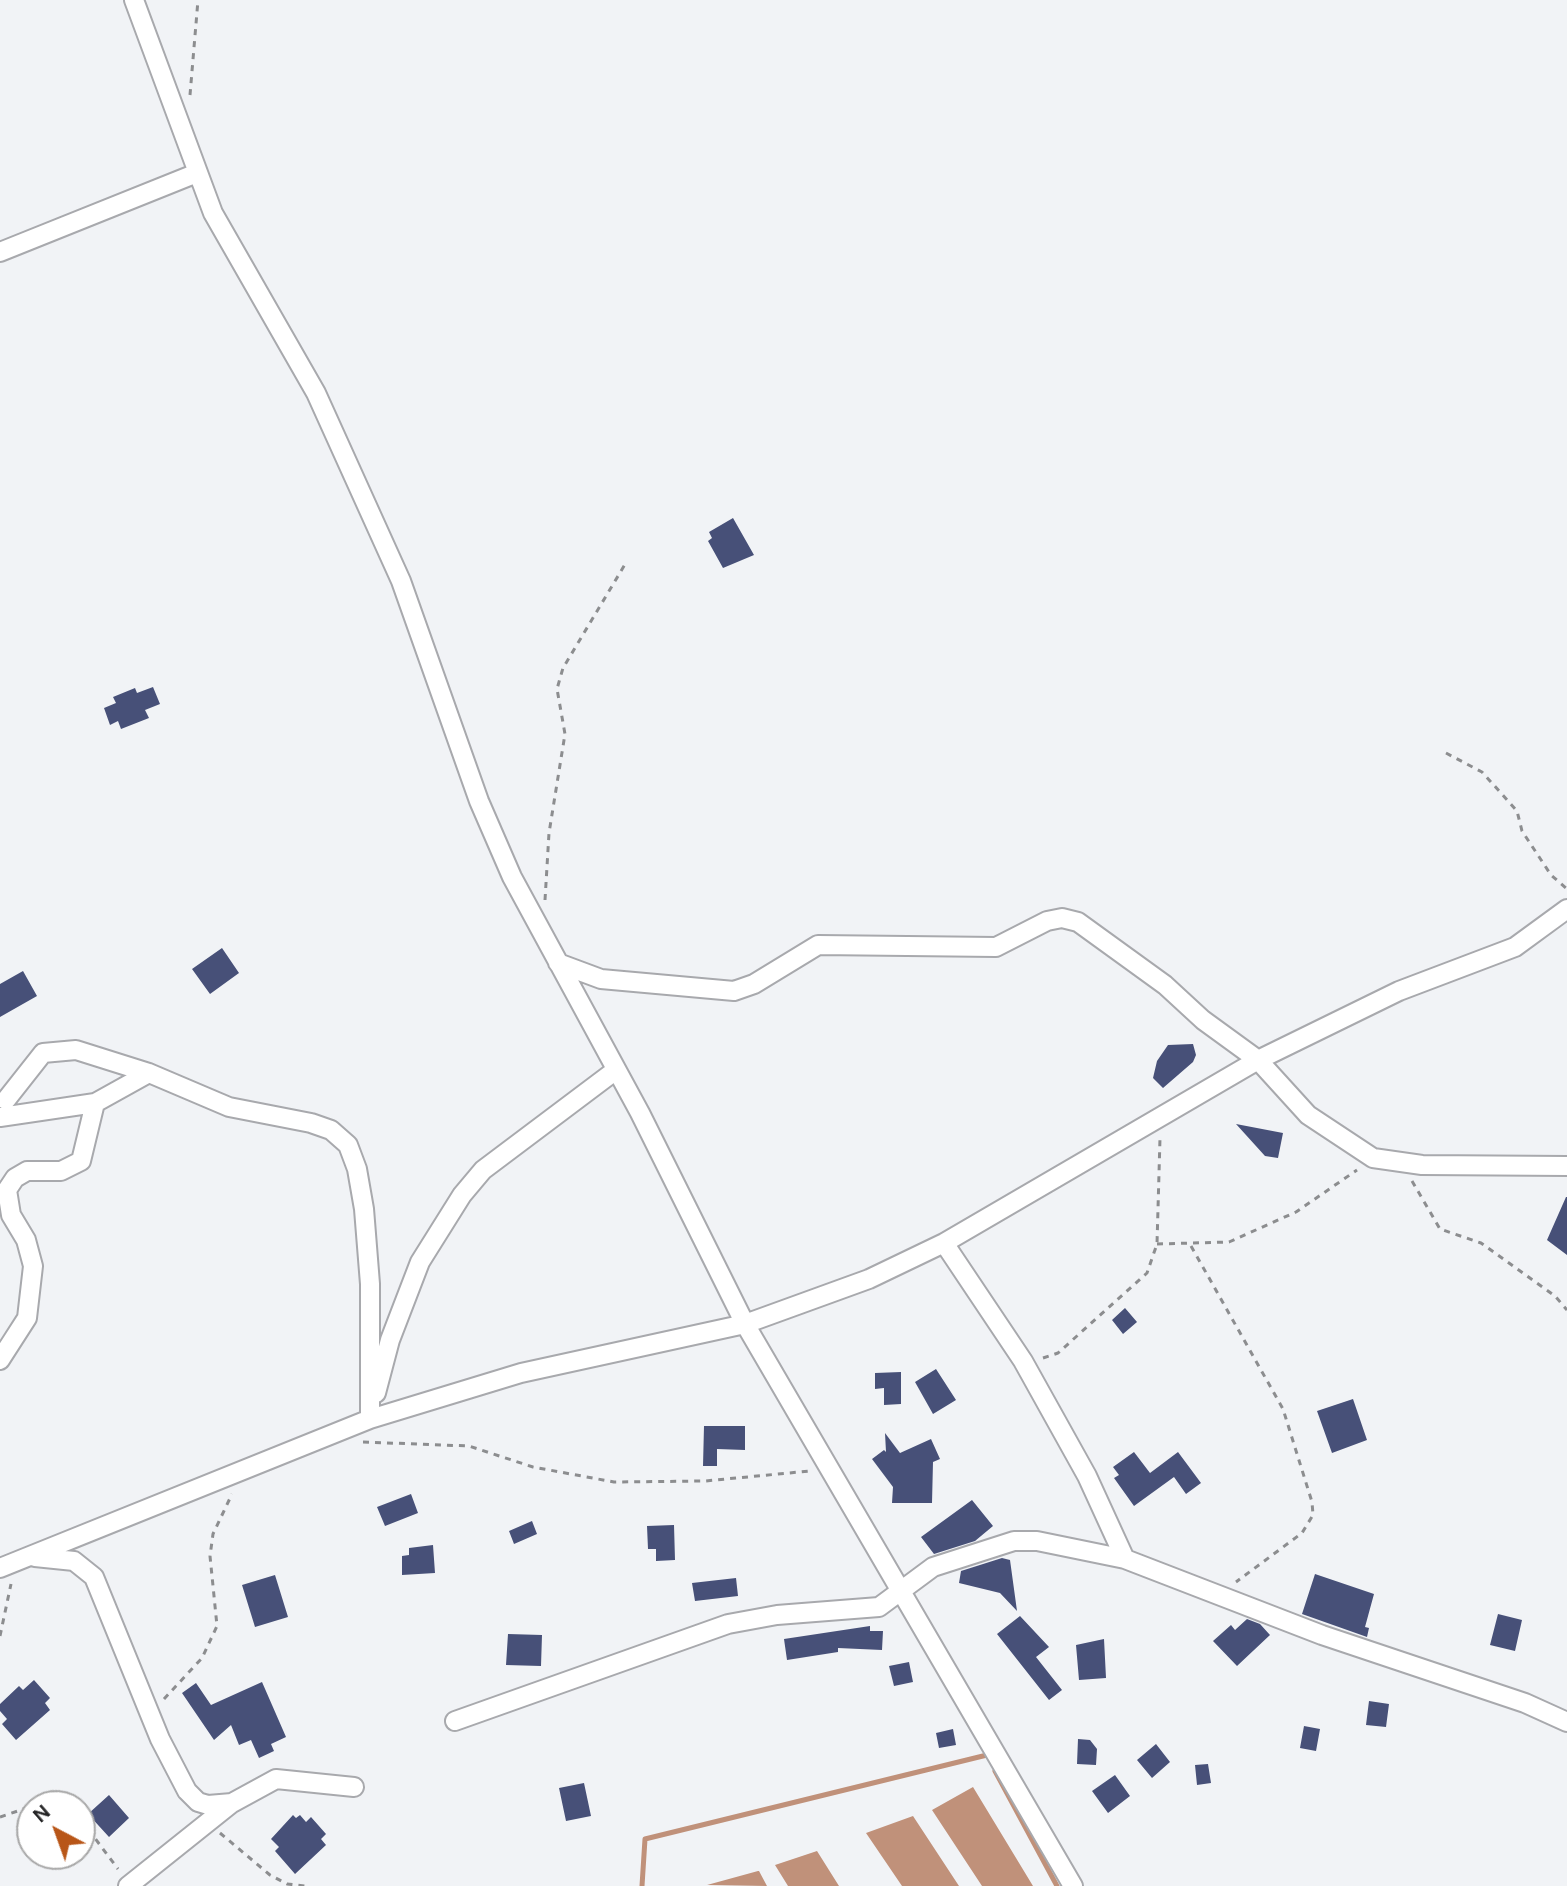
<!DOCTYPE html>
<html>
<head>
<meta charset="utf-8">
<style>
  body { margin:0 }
  #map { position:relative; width:1567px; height:1886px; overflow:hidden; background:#f1f3f6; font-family:Karla,sans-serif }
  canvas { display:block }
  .north { position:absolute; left:16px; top:1790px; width:80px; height:80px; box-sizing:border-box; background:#fff; border:2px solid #a8a8a8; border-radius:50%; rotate:319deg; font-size:22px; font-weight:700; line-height:32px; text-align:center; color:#252526 }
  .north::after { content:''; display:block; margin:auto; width:28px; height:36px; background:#b85618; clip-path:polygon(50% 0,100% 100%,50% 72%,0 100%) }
</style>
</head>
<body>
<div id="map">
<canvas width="1567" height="1886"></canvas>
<div class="north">N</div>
</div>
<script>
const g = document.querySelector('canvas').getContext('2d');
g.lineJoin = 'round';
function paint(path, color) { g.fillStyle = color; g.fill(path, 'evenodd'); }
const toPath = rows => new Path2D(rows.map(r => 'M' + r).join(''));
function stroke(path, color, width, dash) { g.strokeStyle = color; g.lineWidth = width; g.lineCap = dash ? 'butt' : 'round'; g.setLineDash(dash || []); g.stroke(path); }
paint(toPath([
  [973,1787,1033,1886,982,1886,932,1810],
  [913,1816,959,1886,902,1886,866,1833],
  [817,1851,839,1886,788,1886,775,1865],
  [759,1871,767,1886,707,1885,758,1871]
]), '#c0917a');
stroke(toPath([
  [995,1771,1057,1886],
  [642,1886,645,1839,987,1755]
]), '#c0917a', 5);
paint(toPath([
  [733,518,754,555,723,568,708,541,712,538,709,532],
  [153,687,160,704,145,710,149,718,121,729,118,721,110,725,104,708,116,703,113,697,135,688,137,693],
  [222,948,239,973,210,994,192,969],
  [23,971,37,996,0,1017,0,984],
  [1193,1044,1196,1055,1193,1062,1163,1088,1153,1078,1157,1061,1168,1045],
  [1236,1124,1283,1133,1278,1158,1265,1156],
  [1566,1197,1567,1197,1567,1255,1547,1240],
  [1125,1308,1137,1322,1123,1334,1112,1320],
  [936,1369,956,1400,933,1414,915,1382],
  [901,1372,901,1404,884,1405,884,1388,875,1389,875,1373],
  [1353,1399,1367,1440,1332,1453,1317,1411],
  [704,1426,745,1426,745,1450,717,1449,717,1466,703,1466],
  [885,1433,900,1453,931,1439,940,1459,933,1462,932,1503,892,1503,893,1487,872,1459,884,1450,886,1452],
  [1134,1452,1150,1473,1178,1452,1201,1483,1186,1494,1174,1477,1134,1506,1114,1478,1119,1475,1113,1467],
  [411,1494,418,1513,385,1526,377,1507],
  [972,1500,993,1526,975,1541,934,1554,921,1537],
  [532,1521,537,1534,514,1544,509,1531],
  [674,1525,675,1560,656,1561,656,1549,648,1549,647,1526],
  [433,1545,435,1573,402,1575,402,1556,409,1555,409,1548],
  [1002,1558,1010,1560,1017,1611,1000,1593,959,1583,961,1571],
  [1315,1574,1374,1594,1365,1627,1369,1628,1367,1637,1302,1614],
  [275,1575,288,1617,255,1627,242,1585],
  [736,1578,738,1596,695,1601,692,1583],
  [1498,1614,1522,1620,1515,1651,1490,1645],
  [1020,1616,1049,1647,1036,1657,1062,1690,1049,1700,997,1634],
  [1247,1619,1260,1624,1270,1635,1237,1666,1213,1641,1231,1625,1235,1630],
  [870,1626,870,1631,883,1631,882,1650,838,1648,838,1652,787,1660,784,1639],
  [508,1634,542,1635,541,1666,506,1665],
  [1104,1639,1106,1678,1079,1680,1076,1645],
  [909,1662,913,1682,894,1686,889,1666],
  [34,1680,50,1698,45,1703,50,1710,16,1740,2,1724,7,1719,0,1711,0,1704,19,1686,23,1690],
  [262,1682,286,1737,271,1744,274,1751,259,1758,251,1740,239,1745,231,1725,214,1740,182,1693,196,1683,211,1705],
  [1369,1701,1389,1704,1386,1727,1366,1725],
  [1304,1726,1320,1729,1316,1751,1300,1748],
  [953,1729,956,1745,939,1748,936,1733],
  [1078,1739,1090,1740,1097,1749,1096,1765,1077,1764],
  [1156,1744,1170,1762,1152,1778,1137,1760],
  [1208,1764,1211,1783,1197,1785,1195,1765],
  [1115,1775,1130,1796,1108,1813,1092,1791],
  [584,1783,591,1816,566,1821,559,1788],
  [109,1795,129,1818,109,1837,88,1814],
  [293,1815,296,1818,300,1815,306,1822,311,1817,326,1834,321,1839,326,1845,295,1874,275,1851,279,1847,271,1839]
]), '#475078');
const street = toPath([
  [134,0,213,213,316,393,401,581,479,801,512,877,640,1113,745,1324,1073,1886],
  [0,252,197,173],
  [558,963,601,979,734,991,754,984,818,945,996,947,1047,921,1062,918,1078,922,1165,985,1203,1020,1258,1060,1308,1115,1373,1158,1422,1165,1567,1166],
  [6,1100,43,1053,76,1050,149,1073,229,1107,311,1123,331,1130,348,1145,357,1169,364,1209,370,1284,370,1419],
  [0,1117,95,1103,149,1073],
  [944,1243,1023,1361,1087,1476,1125,1559],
  [0,1360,27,1318,33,1266,26,1240,11,1215,7,1190,15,1178,27,1171,61,1171,81,1161,95,1103],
  [376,1393,390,1340,420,1262,462,1195,483,1170,616,1070],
  [35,1557,74,1561,94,1577,160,1739,187,1791,198,1802,208,1805,232,1803],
  [0,1568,370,1419,521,1373,745,1324,869,1279,944,1243,1258,1060,1399,991,1515,947,1567,909],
  [455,1721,728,1624,777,1615,879,1607,933,1567,1014,1541,1037,1541,1125,1559,1322,1635,1525,1703,1567,1722],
  [128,1886,232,1803,276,1779,354,1787]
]);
stroke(street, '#a8a9ad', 22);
stroke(toPath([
  [190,95,198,0],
  [1446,753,1482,772,1500,792,1517,811,1522,831,1551,875,1567,889],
  [545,900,549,833,565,734,557,689,563,668,627,561],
  [1412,1181,1440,1229,1481,1243,1555,1296,1567,1310],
  [1157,1244,1229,1242,1296,1212,1357,1170],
  [1191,1246,1283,1409,1312,1502,1313,1515,1302,1533,1236,1582],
  [1043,1358,1058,1353,1147,1273,1157,1244,1160,1138],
  [363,1442,469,1446,533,1467,614,1482,705,1481,810,1471],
  [0,1636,11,1584],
  [164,1699,202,1658,217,1626,210,1556,213,1534,232,1494],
  [80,1807,91,1833,118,1869],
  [0,1817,56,1798,72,1800,79,1806],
  [220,1833,270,1875,287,1884,305,1886]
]), '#8c8d8f', 3, [6, 6]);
stroke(street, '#fff', 18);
</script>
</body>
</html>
